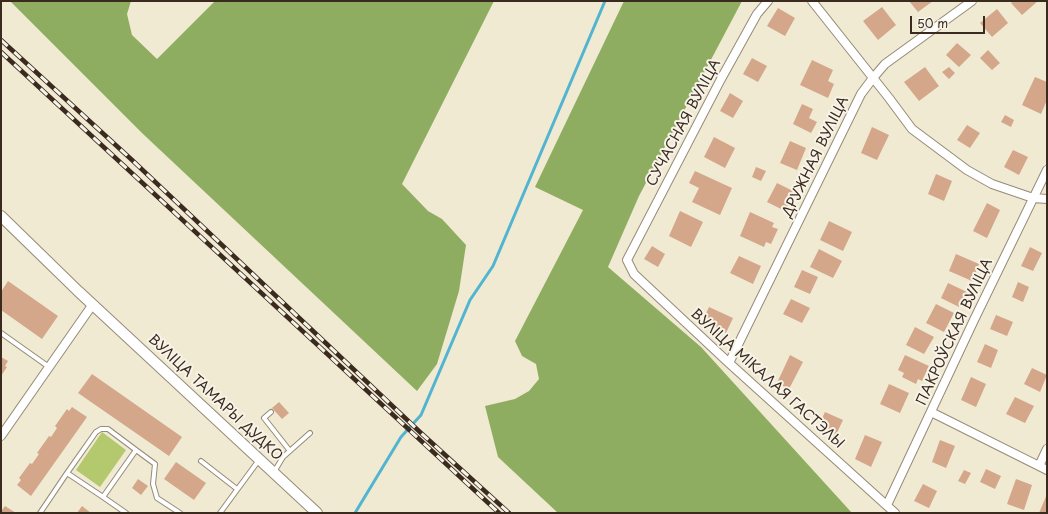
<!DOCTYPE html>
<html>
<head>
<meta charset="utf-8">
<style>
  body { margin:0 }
  #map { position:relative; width:1048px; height:514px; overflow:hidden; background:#f0ead3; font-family:"Playpen Sans",sans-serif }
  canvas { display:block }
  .frame { position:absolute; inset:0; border:2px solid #3b2a1e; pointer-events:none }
  .scale { position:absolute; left:910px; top:16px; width:75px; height:18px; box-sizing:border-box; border:2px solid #3b2a1e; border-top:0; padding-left:5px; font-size:12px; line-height:14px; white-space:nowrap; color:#3b2a1e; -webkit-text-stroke:3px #f7f3e8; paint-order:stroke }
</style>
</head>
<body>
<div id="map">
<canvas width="1048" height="514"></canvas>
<div class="frame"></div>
<div class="scale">50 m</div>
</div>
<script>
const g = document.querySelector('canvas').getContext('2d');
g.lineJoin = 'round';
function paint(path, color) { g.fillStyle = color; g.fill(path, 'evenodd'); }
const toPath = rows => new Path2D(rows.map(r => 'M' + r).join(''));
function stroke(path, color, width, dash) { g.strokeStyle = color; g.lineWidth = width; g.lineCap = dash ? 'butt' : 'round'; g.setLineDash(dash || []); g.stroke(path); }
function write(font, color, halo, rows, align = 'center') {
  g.font = font + ' "Playpen Sans",sans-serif'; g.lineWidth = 4; g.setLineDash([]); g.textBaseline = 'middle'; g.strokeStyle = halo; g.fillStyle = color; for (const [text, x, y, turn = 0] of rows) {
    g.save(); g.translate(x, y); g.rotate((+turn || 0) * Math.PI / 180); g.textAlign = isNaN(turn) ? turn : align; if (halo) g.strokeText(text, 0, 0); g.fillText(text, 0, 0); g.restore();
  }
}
paint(toPath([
  [102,432,126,450,100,487,76,470]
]), '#b4c96d');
paint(toPath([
  [10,1,131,1,127,14,132,35,157,59,215,1,494,1,402,184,428,211,442,219,466,245,459,291,437,364,417,391,143,134],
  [624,1,742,1,639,196,608,267,701,347,852,513,558,513,498,457,485,406,515,399,529,391,539,379,536,364,522,356,515,341,583,210,535,187]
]), '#8fad60');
stroke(toPath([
  [355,513,401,437,421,415,470,300,493,266,605,1]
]), '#51b4d0', 3);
paint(toPath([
  [909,1,933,1,918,12],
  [1013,1,1038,1,1022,15,1011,3],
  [882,7,896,25,878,40,863,21],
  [778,8,795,18,785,36,767,26],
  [997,9,1008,23,992,37,980,23],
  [957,43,971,55,959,67,946,55],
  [988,50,1000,63,992,70,980,58],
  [752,58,767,66,758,82,743,74],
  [812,60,833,70,828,81,834,84,828,98,800,85],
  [925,67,939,86,919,101,904,82],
  [949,67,955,73,949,79,942,72],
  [1035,77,1047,82,1047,100,1041,114,1022,105],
  [730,93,743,101,733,118,720,111],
  [802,104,813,109,809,118,817,122,811,133,793,124],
  [1005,115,1014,120,1011,127,1001,122],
  [967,125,980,133,970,148,957,140],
  [872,127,889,135,877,160,861,153],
  [714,137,735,148,725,168,704,157],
  [790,141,806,148,797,170,780,163],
  [1013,150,1028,157,1019,175,1004,167],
  [756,167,766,171,761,181,752,177],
  [695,171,732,188,720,215,692,202,699,188,689,183],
  [936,174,952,181,944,201,928,194],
  [777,183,795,192,785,211,767,202],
  [987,203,1000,210,987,238,973,231],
  [680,211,703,222,691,247,669,236],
  [750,212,774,223,772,227,778,229,771,244,766,242,764,247,740,236],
  [829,221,852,232,843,251,820,240],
  [652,246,665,254,658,267,644,259],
  [1030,247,1042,253,1033,271,1021,266],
  [819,249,842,261,833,278,810,267],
  [956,254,979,264,972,281,949,271],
  [739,256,761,266,753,284,730,273],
  [802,270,818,277,810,294,794,287],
  [8,281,58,316,42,339,1,310,1,292],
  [1018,282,1029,287,1023,302,1012,297],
  [948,283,967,292,959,307,941,298],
  [791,299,810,308,802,323,783,314],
  [936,304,954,313,944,332,926,323],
  [709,307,733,318,726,333,702,322],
  [996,315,1013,322,1007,336,990,329],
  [915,327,934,337,924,354,906,345],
  [985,344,998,350,991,368,977,362],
  [790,355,803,362,789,389,777,383],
  [905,355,929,366,922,381,918,379,916,384,902,377,904,373,898,370],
  [1,357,8,361,5,366,7,367,1,376],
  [1032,368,1047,375,1040,392,1024,384],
  [92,374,182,437,169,456,78,393],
  [971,377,986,384,976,407,961,400],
  [889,384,909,393,900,413,880,404],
  [1015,397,1034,406,1025,423,1006,414],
  [279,402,289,413,282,419,272,408],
  [72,407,87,417,31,496,17,485,21,480,19,478,30,463,32,464,39,454,37,453,49,436,51,437,57,428,55,426,67,409,69,411],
  [825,412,843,420,835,437,817,429],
  [865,435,882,442,871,467,855,459],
  [940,440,955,446,946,468,932,462],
  [176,462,206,483,194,500,164,479],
  [986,469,1001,476,995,489,980,482],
  [964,470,971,473,965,484,958,481],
  [138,479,148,486,141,495,132,488],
  [1016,479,1032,485,1024,510,1007,504],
  [923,484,937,491,929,508,914,501],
  [1047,494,1047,513,1039,513],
  [5,506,16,513,1,513,1,509,2,510],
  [82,506,91,513,77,513]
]), '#d4a78a');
const service = toPath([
  [1,333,49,367],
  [271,412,264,418,290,451],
  [136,450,155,464,153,484,157,498,180,513],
  [201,461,237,489],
  [274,472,283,457,310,433],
  [103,497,126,513],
  [40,513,67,473,96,432,101,429,108,429,136,450,103,497,67,473],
  [220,513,259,460]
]);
const minor = toPath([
  [768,1,757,14,721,79,627,260,634,274,729,363,895,513],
  [812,1,889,98,912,129,967,170,992,184,1033,198,1047,199],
  [729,363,861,94,873,78,885,64,972,1],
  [931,412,1047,470],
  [1,436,93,304],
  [1039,466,1047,449],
  [887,505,974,320,1047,170]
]);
const tertiary = toPath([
  [1,216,78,291,317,513]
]);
stroke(service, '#968a78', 6);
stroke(minor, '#968a78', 10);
stroke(tertiary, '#968a78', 12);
stroke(service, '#fff', 4);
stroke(minor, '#fff', 8);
stroke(tertiary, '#fff', 10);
const rail = toPath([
  [1,40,132,160,421,433,509,513],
  [1,52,499,513]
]);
stroke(rail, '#3b2a1e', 4.5);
stroke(rail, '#f7f3e8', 3, [9]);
write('14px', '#3b2a1e', '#f7f3e8', [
  ["СУЧАСНАЯ ВУЛІЦА",684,123,-62],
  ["ДРУЖНАЯ ВУЛІЦА",816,157,-64],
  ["ПАКРОЎСКАЯ ВУЛІЦА",955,332,-65],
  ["ВУЛІЦА МІКАЛАЯ ГАСТЭЛЫ",767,379,42],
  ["ВУЛІЦА ТАМАРЫ ДУДКО",215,398,43]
]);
</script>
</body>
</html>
